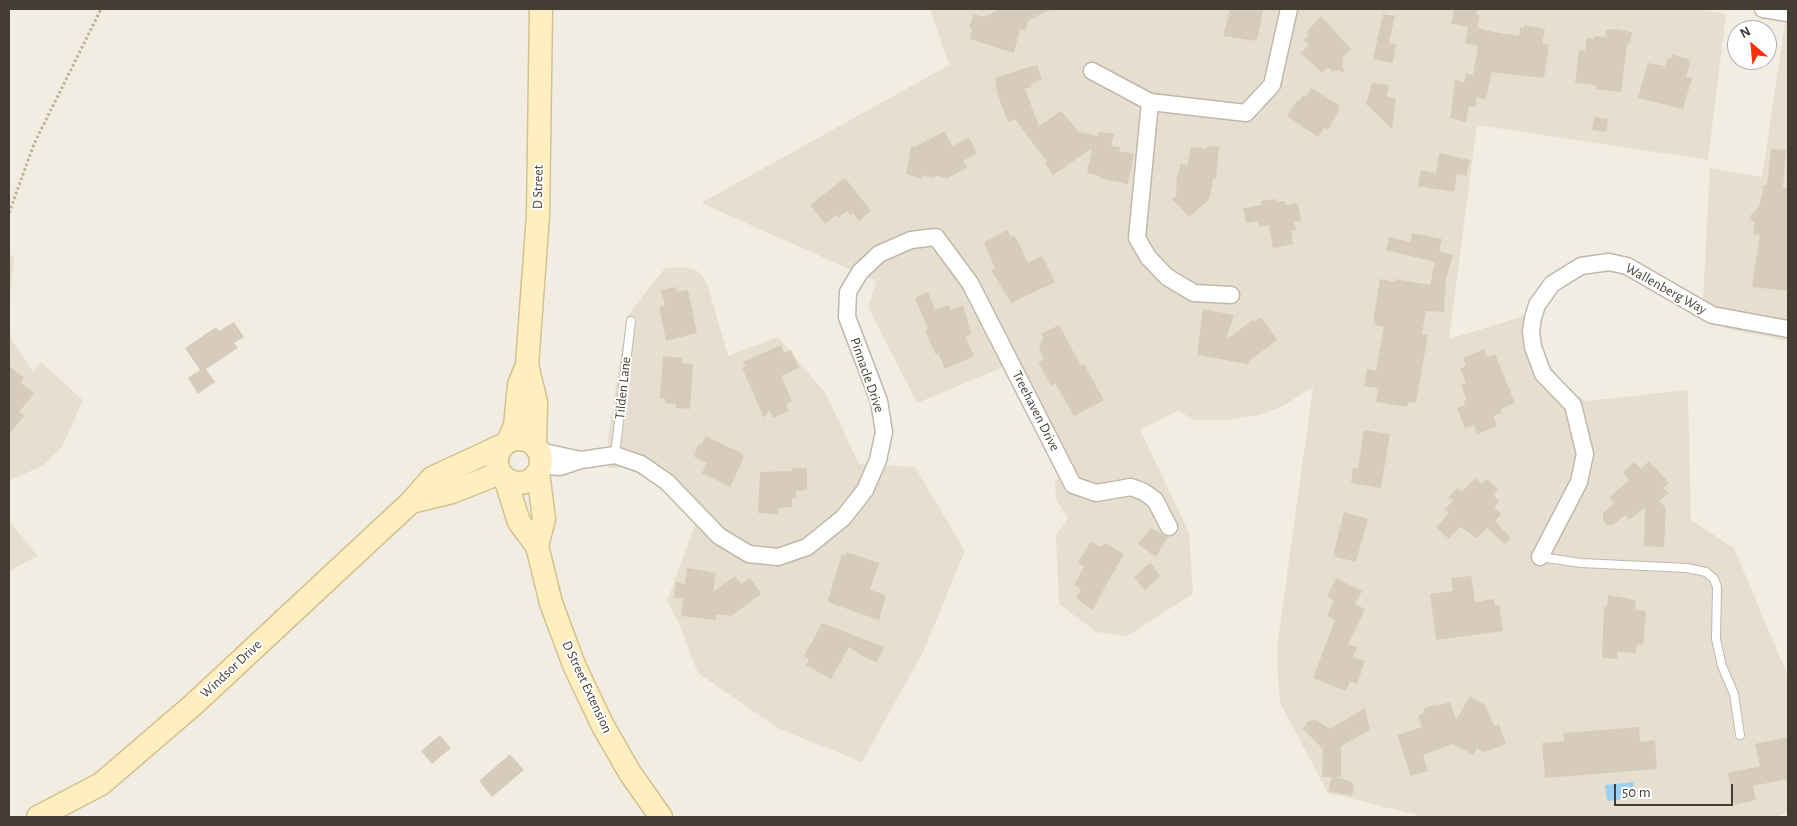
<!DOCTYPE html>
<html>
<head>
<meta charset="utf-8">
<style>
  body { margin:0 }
  #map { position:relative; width:1797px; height:826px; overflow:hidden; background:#f2ede2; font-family:"Alegreya Sans",sans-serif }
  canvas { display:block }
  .frame { position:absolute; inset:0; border:10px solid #443d33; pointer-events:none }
  .north { position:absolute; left:1727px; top:20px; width:50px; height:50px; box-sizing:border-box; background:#fff; border:1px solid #b4b1ad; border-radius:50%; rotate:332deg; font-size:14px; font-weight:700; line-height:20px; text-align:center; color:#443d33 }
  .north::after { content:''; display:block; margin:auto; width:18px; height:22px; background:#ff2e0c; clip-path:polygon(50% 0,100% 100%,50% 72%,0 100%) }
  .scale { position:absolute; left:1614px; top:784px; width:119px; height:22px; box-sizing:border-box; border:2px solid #443d33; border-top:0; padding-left:6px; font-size:15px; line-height:18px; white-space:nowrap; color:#443d33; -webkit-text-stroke:4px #fff; paint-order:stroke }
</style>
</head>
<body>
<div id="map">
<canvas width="1797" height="826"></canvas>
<div class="frame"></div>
<div class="north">N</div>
<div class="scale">50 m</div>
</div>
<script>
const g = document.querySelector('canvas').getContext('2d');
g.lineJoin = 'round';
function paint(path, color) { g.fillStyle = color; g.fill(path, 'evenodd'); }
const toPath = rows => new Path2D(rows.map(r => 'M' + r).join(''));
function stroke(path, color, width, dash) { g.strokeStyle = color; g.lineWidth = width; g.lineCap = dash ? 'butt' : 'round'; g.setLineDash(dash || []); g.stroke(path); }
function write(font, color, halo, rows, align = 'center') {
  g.font = font + ' "Alegreya Sans",sans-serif'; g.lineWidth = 4; g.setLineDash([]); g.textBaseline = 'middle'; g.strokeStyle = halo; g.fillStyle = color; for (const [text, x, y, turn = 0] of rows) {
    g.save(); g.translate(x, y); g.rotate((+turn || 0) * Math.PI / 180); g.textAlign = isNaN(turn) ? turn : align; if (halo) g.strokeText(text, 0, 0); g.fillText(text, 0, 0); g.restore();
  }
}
paint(toPath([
  [930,9,1697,9,1726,14,1708,160,1477,125,1449,339,1544,310,1539,330,1540,345,1544,359,1568,390,1586,401,1688,390,1691,520,1734,548,1788,676,1788,812,1774,817,1425,817,1328,793,1280,703,1278,679,1277,647,1313,387,1281,407,1258,415,1226,420,1192,420,1179,410,1140,430,1189,532,1193,594,1127,636,1096,632,1059,604,1056,535,1068,518,1056,499,1055,482,1061,475,1006,366,917,403,868,307,876,281,701,203,949,65],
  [1785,22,1788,22,1788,341,1727,329,1702,316,1710,168,1762,177],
  [9,255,14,256,9,310],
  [683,267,698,271,707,283,728,356,778,337,826,394,859,464,915,467,965,551,923,652,862,762,779,729,698,673,679,624,667,601,695,525,686,508,648,477,628,468,608,468,608,437,627,316,665,268],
  [9,330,13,342,33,372,41,362,83,400,62,447,43,466,9,480],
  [9,521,38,556,9,571]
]), '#e6dfd0');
paint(toPath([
  [1633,782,1635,798,1607,801,1605,785]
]), '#9cd0f2');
paint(toPath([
  [997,9,1051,9,1028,21,1025,31,1020,29,1014,53,970,39,972,29,969,28,973,14,984,17,996,11],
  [1230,9,1263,9,1257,41,1223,36],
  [1454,9,1478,9,1476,14,1480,15,1477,28,1494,32,1519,36,1520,27,1524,28,1524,25,1545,29,1542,44,1549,45,1544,78,1492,72,1486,99,1477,97,1475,107,1469,106,1466,122,1450,118,1455,80,1464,82,1466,73,1473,75,1478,46,1465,43,1468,27,1451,24],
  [1383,14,1395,16,1389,43,1396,44,1393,63,1373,59],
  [1321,16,1351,49,1342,58,1344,60,1342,62,1344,72,1335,70,1333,72,1328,67,1322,73,1301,53,1309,45,1304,40,1309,35,1306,33],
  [1616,29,1632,32,1630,44,1627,44,1621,92,1596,89,1596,85,1575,83,1579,50,1585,51,1587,38,1594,39,1594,36,1605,37,1606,30],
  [1672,54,1691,60,1686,77,1692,78,1683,109,1638,98,1648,63,1665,66,1668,58,1671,59],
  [1032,66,1037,66,1042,79,1031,84,1032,87,1025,89,1039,126,1061,111,1079,132,1098,136,1099,132,1114,134,1111,146,1120,147,1119,151,1134,154,1128,184,1099,178,1099,176,1087,173,1092,148,1053,175,1045,163,1047,162,1015,119,1008,122,997,93,995,78],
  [1372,83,1389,85,1387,96,1396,99,1392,129,1366,104],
  [1311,88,1339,105,1339,110,1328,130,1324,128,1318,137,1287,116,1297,100,1299,101,1303,95,1306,97],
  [1594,117,1608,119,1606,132,1592,130],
  [945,131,952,146,969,137,977,153,963,161,967,168,948,178,937,176,931,178,923,175,922,179,906,174,911,146,915,147],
  [1207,146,1219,147,1216,179,1213,179,1209,200,1189,217,1172,199,1176,196,1177,173,1179,173,1180,164,1187,165,1191,147,1207,149],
  [1771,149,1786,150,1783,188,1788,188,1788,291,1752,287,1760,235,1753,234,1755,223,1749,217,1759,207,1764,185,1767,185],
  [1439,153,1470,160,1466,176,1457,174,1454,192,1418,186,1421,170,1436,173],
  [845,178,871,211,859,221,853,213,850,215,847,211,838,218,836,215,825,224,810,205],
  [1276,199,1277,202,1285,201,1286,205,1298,203,1301,221,1294,222,1296,230,1291,231,1293,244,1273,248,1269,225,1259,227,1258,221,1246,223,1243,208,1262,205,1261,201],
  [1007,230,1011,237,1015,236,1028,263,1042,256,1055,282,1011,303,991,270,995,268,984,242],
  [1412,233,1442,239,1439,251,1453,255,1446,279,1444,312,1426,311,1422,334,1428,335,1416,403,1408,402,1407,407,1376,402,1378,388,1364,386,1367,369,1376,371,1384,327,1375,325,1375,322,1373,322,1380,279,1396,282,1396,279,1430,285,1435,262,1386,250,1389,237,1410,242],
  [676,287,677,292,688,290,697,333,666,341,659,307,665,305,661,290],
  [928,292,935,310,948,305,951,310,963,305,971,334,965,336,974,356,945,369,938,353,936,355,925,330,928,328,915,298],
  [1203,309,1234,315,1226,340,1253,320,1254,322,1261,317,1277,340,1249,361,1248,364,1197,355],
  [234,322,244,337,234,343,238,348,206,369,215,382,198,394,188,378,200,370,185,348,216,327,219,331],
  [1059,325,1081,366,1084,364,1104,400,1074,416,1055,383,1051,386,1038,362,1044,359,1039,350,1043,338,1041,334],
  [781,345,784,353,791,350,799,368,781,376,792,401,786,404,789,411,773,418,769,410,764,418,742,368,745,366,743,362],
  [1484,349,1487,357,1495,354,1515,403,1501,409,1502,413,1493,416,1497,426,1477,434,1474,425,1465,428,1457,408,1465,405,1464,401,1467,400,1461,385,1466,383,1460,369,1466,366,1463,358],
  [663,356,682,358,682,363,693,364,690,409,676,408,676,404,665,403,665,399,660,398],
  [9,366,24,378,21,383,34,393,19,412,24,416,9,434],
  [1364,430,1390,434,1381,488,1351,483,1353,468,1358,469],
  [706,436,743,454,743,459,730,487,702,473,707,463,693,456,699,444,701,445],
  [1649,461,1669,483,1663,488,1669,493,1659,501,1666,508,1664,547,1644,546,1645,507,1629,520,1625,515,1613,525,1607,525,1603,520,1603,513,1614,503,1609,498,1629,480,1623,472,1634,462,1641,469],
  [793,468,807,468,807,490,796,491,796,498,792,498,792,507,778,508,778,514,758,513,760,472,792,471],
  [1475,478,1482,484,1487,479,1498,489,1493,495,1499,501,1494,507,1501,514,1495,521,1511,538,1505,544,1487,528,1477,538,1460,527,1449,539,1436,527,1449,513,1445,509,1453,501,1449,497,1457,488,1462,492],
  [1344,512,1368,519,1356,562,1333,556],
  [1151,528,1168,537,1156,557,1138,544],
  [1090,542,1102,547,1105,543,1124,554,1092,610,1076,598,1081,589,1074,585,1084,567,1078,563],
  [846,552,879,563,870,590,886,595,879,620,830,603,828,600,842,554,845,556],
  [1150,563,1161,576,1145,590,1134,577],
  [687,568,716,573,713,592,735,576,741,584,750,578,761,594,731,616,716,614,716,620,681,616,683,599,674,598,676,582,685,584],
  [1471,576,1475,602,1494,599,1495,606,1499,605,1503,631,1436,640,1430,594,1453,591,1451,578],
  [1336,578,1362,591,1355,604,1365,609,1348,644,1357,647,1353,657,1365,661,1357,684,1350,681,1346,691,1313,678,1335,620,1327,616,1334,600,1327,597],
  [1608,595,1636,600,1635,610,1646,611,1643,645,1637,644,1636,653,1617,652,1617,659,1602,658,1604,607,1607,607],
  [822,623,884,647,877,662,866,658,849,647,831,679,806,665,809,659,804,656],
  [1470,696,1485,705,1494,726,1499,724,1506,744,1484,752,1477,748,1473,755,1453,744,1423,755,1428,771,1411,776,1397,735,1422,727,1418,715,1425,713,1423,709,1436,704,1437,706,1450,702,1456,720],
  [1365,708,1370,730,1341,746,1341,777,1335,777,1350,781,1354,786,1352,796,1328,791,1332,777,1322,777,1323,749,1303,729,1307,722,1315,719,1330,729],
  [1639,727,1640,742,1655,740,1657,769,1545,778,1542,743,1564,741,1563,733],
  [440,735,451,748,432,764,421,751],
  [1788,737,1788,779,1753,786,1756,800,1734,805,1728,773,1760,766,1755,744],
  [510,754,524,770,492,797,479,781]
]), '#d7cbbb');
const lane = toPath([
  [615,455,631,321],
  [1540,557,1581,563,1687,568,1706,572,1714,579,1717,587,1716,639,1722,666,1734,694,1740,735]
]);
const street = toPath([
  [1763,9,1788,13],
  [1092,71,1150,102,1246,113,1272,85,1289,9],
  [1150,102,1137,238,1148,257,1167,277,1194,293,1231,295],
  [539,451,581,460],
  [541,465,560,467,581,460,615,455,641,464,667,482,719,536,749,554,778,557,807,547,843,518,865,490,878,460,884,432,879,401,847,317,848,292,860,272,879,254,911,240,936,237,970,283,1073,485,1096,493,1131,487,1144,492,1155,500,1169,527],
  [1540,557,1579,482,1585,454,1573,405,1543,374,1533,347,1531,331,1533,318,1537,305,1552,284,1581,266,1609,262,1627,266,1712,315,1788,329]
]);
const secondary = toPath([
  [527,365,536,402,535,445],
  '497 461a22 22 0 1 1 44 0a22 22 0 1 1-44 0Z',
  [508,441,515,426,519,385,527,365,538,215,541,9],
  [505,478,519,522,537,546,551,603,574,665,603,726,630,773,661,817],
  [411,502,452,492,500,473],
  [537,546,544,519,538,472],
  [38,817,101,784,193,705,411,502,432,478,503,445]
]);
stroke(lane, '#c0b8a8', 10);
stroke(street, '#c0b8a8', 19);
stroke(secondary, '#d4c190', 25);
stroke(toPath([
  [9,213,34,144,101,9]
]), '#c0b096', 3, [2.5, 2.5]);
stroke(lane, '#fff', 8);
stroke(street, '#fff', 16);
stroke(secondary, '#ffefbf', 22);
write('14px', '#443d33', '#fff', [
  ["D Street",538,187,-89],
  ["Wallenberg Way",1666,289,29],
  ["Pinnacle Drive",867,375,71],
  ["Tilden Lane",623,388,-84],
  ["Treehaven Drive",1036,411,63],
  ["Windsor Drive",231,669,-43],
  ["D Street Extension",587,687,65]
]);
</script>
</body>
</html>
